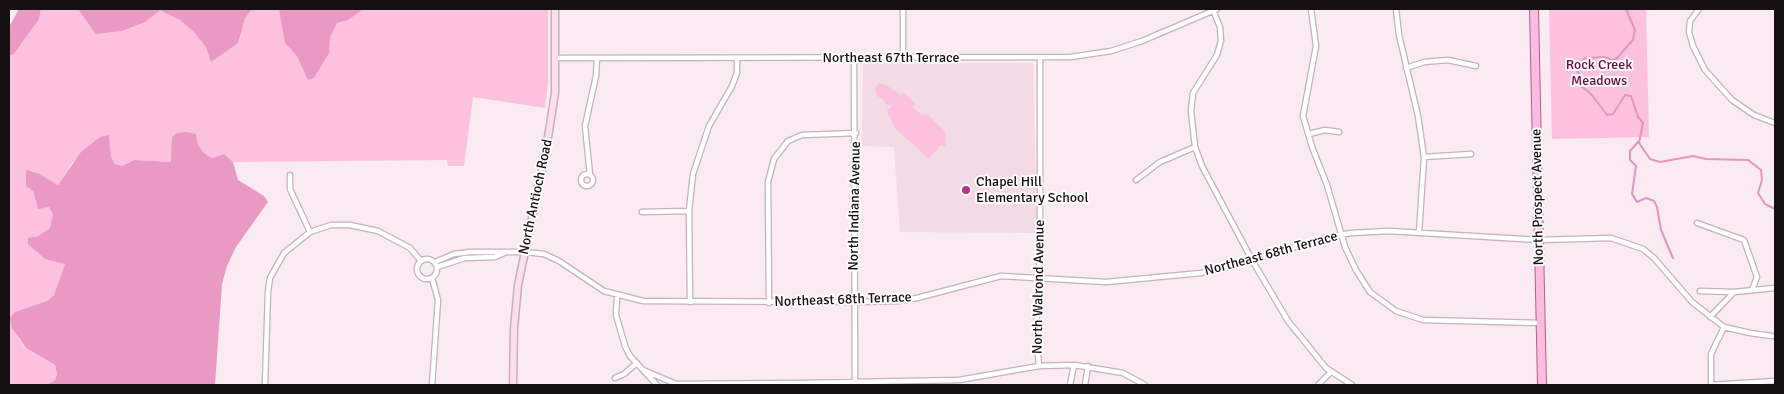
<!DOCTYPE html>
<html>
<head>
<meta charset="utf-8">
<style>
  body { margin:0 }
  #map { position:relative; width:1784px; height:394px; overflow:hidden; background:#faeaf1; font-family:Signika,sans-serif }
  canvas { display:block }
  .frame { position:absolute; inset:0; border:10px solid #161013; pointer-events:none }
</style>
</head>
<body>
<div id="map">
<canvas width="1784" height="394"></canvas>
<div class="frame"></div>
</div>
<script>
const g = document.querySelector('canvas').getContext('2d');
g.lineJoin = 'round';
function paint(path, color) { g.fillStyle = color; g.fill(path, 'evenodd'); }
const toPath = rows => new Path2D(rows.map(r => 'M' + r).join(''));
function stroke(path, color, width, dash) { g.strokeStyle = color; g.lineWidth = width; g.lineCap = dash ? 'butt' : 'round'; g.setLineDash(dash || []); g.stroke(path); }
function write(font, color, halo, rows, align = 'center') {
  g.font = font + ' Signika,sans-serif'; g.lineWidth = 4; g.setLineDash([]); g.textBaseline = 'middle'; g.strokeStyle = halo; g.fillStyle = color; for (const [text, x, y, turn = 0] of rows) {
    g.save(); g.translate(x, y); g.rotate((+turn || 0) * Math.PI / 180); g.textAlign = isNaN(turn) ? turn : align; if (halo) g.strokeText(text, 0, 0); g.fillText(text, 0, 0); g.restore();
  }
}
paint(toPath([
  [863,63,1033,63,1037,233,900,232,894,147,862,146]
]), '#f3dbe6');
paint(toPath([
  [41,9,548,9,548,83,545,108,473,97,464,166,448,166,447,160,233,162,224,154,212,158,204,153,198,145,196,134,172,137,172,162,134,160,122,166,115,164,111,157,109,136,72,163,58,185,40,174,33,191,38,208,49,207,53,214,50,228,38,236,28,238,45,259,66,263,54,295,47,301,15,312,18,338,25,348,55,365,57,374,55,380,47,385,9,385,9,56,14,54,39,19],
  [1549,9,1646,9,1649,137,1552,139],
  [879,83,886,85,901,95,903,93,915,103,912,107,922,115,927,114,945,131,946,147,941,145,929,159,895,128,887,111,892,105,885,104,883,99,877,96,875,89]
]), '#fbc1de');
paint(toPath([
  [19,9,41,9,39,19,14,54,9,56,9,27],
  [78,9,252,9,245,18,238,43,211,62,206,47,194,32,180,20,160,10,145,22,122,31,96,34],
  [279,9,363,9,348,20,337,23,330,37,329,53,314,78,308,80,297,56,285,43],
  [186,132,196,134,198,145,204,153,212,158,224,154,233,162,238,180,264,196,268,202,236,247,227,266,222,284,215,385,47,385,55,380,57,374,55,365,26,348,12,328,10,318,15,312,47,301,54,295,65,264,45,259,28,244,28,238,38,236,50,228,53,214,49,207,38,209,33,191,26,186,26,170,40,174,58,185,81,152,100,137,109,135,111,157,115,164,122,166,134,160,171,162,172,137,177,133]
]), '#ea99c3');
stroke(toPath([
  [1626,9,1635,30,1633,40,1616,59,1612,60,1604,57,1586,58,1580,62,1577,67,1581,86,1591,94,1607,115,1613,114,1625,95,1631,96,1638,117,1643,123,1639,143,1650,159,1660,162,1693,156,1706,159,1748,160,1761,170,1762,180,1758,193,1765,204,1775,209],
  [1638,142,1630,151,1630,160,1636,166,1632,194,1637,202,1646,198,1654,201,1657,207,1661,230,1673,258]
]), '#e595bf', 2);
const street = toPath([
  [1311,9,1316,46,1303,116,1312,147,1327,185,1345,247,1356,270,1370,292,1396,311,1423,320,1541,323],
  [1396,9,1399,35,1418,116,1424,157,1419,233],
  [1699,9,1690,21,1689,32,1693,46,1705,70,1732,100,1754,115,1775,123],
  [1213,10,1220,27,1221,41,1217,55,1193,93,1191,111,1195,147,1202,166,1252,260,1288,321,1326,368,1352,385],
  [903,56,903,9],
  [854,57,855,385],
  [556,58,1071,57,1111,51,1142,41,1217,9],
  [1406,68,1424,62,1448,60,1476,66],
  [1309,134,1325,130,1339,132],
  [1424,157,1471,154],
  '581 180a6 6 0 1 1 12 0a6 6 0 1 1-12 0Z',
  [590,175,585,126,596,76,597,58],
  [1136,180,1160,162,1195,147],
  [642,212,689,211],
  [1697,223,1744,240,1757,277,1752,290],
  [310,232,331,225,350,225,378,231,410,248,421,261],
  '417 269a10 10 0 1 1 20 0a10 10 0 1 1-20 0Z',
  [435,262,454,254,470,252,525,252,544,254,559,261,604,291,643,301,854,302,899,301,917,298,1001,276,1106,282,1201,273,1234,266,1324,238,1351,233,1389,231,1539,240,1611,238,1643,249,1654,258,1692,302,1724,327,1750,333,1772,336],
  [437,267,465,258,495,257,504,253],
  [432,278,438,300,432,385],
  [1700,291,1734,292],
  [617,297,616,315,625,346,630,356,657,385],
  [690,302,689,211,693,174,709,126,732,86,737,73,737,58],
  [769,303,768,182,774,159,788,141,802,135,856,133],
  [1710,317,1734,292,1775,288],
  [1039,366,1036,333,1040,249,1040,58],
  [643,370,676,384,802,383,959,380,1039,366,1074,365,1123,373,1145,385],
  [615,378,624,374,637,363],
  [265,385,268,292,270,278,284,253,310,232,290,189,290,175],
  [1070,385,1074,365],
  [1085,385,1088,366],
  [1318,385,1331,372],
  [1711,385,1775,381],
  [1711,385,1711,354,1724,327]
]);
const secondary = toPath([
  [513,385,514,328,518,285,545,156,555,93,555,9]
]);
const primary = toPath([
  [1534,9,1542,385]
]);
stroke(street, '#c3b3ba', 7);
stroke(secondary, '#c3b3ba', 9);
stroke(primary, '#ab6289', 10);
stroke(street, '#fff', 4.5);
stroke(secondary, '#feddef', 6);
stroke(primary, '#fdbbdf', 8);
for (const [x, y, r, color] of [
  [966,190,5,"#b43582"]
]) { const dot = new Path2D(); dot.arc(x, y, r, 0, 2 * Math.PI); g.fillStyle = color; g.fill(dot); stroke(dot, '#fefbfd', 2); }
write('14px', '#161013', '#fefbfd', [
  ["Northeast 67th Terrace",891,58],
  ["North Antioch Road",536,197,-78],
  ["North Prospect Avenue",1538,197,-91],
  ["North Indiana Avenue",855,206,-89],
  ["Northeast 68th Terrace",1271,254,-15],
  ["North Walrond Avenue",1039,287,-89],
  ["Northeast 68th Terrace",843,300,-2]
]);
write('14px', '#690848', '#fefbfd', [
  ["Rock Creek",1599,65],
  ["Meadows",1599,81]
]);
write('14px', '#161013', '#fefbfd', [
  ["Chapel Hill",976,182],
  ["Elementary School",976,198]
], 'left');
</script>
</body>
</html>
